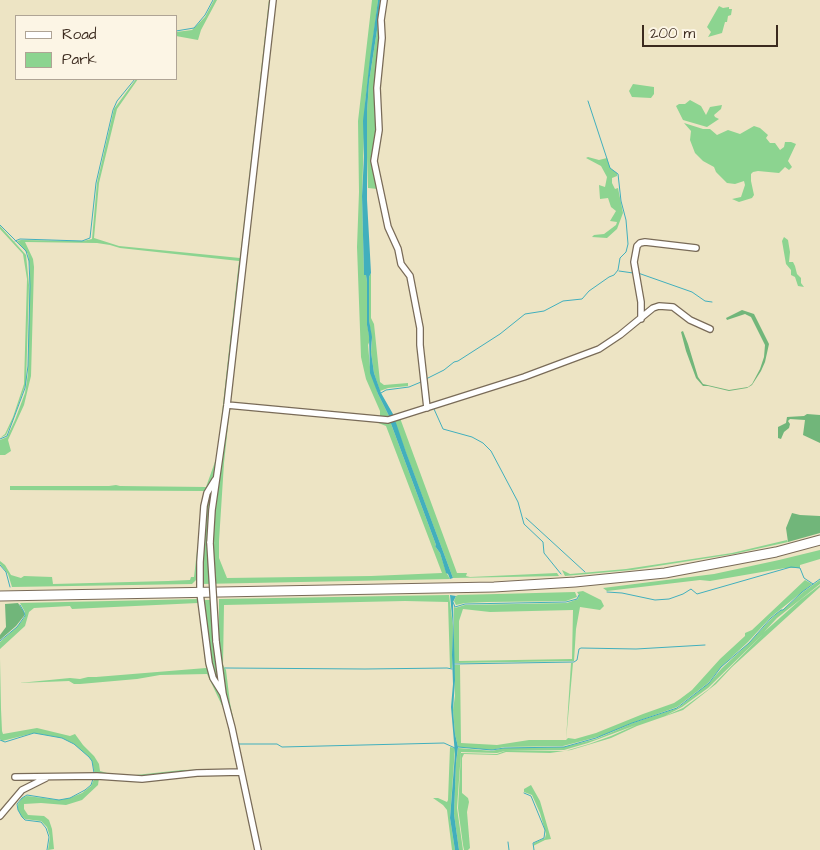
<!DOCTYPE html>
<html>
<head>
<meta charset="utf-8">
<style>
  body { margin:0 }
  #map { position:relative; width:820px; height:850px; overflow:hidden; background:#ede4c4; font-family:"Architects Daughter",sans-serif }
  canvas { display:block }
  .legend { position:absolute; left:15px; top:15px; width:162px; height:65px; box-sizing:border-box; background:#fcf5e5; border:1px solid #afa495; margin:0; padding:6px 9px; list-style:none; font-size:15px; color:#3b2a1e }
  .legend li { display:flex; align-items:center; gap:10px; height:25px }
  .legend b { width:25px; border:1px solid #afa495 }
  .scale { position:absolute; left:642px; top:25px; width:136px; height:22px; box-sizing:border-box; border:2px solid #3b2a1e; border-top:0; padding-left:6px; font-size:15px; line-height:18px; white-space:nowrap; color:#3b2a1e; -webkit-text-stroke:4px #fcf5e5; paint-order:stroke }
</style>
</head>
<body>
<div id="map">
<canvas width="820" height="850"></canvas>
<ul class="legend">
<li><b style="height:6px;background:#fff"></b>Road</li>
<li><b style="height:14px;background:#8cd490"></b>Park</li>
</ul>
<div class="scale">200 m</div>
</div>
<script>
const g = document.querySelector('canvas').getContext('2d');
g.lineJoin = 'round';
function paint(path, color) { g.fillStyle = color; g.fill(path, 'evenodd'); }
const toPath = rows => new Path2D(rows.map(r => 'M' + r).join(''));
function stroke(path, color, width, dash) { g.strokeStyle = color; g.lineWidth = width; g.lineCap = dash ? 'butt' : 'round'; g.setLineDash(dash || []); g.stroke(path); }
paint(toPath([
  [214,0,217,0,201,30,198,40,176,36,176,32,192,30,205,17],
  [269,0,271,0,221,443,216,466,200,525,196,580,192,584,12,587,8,574,0,564,0,561,5,565,11,575,21,578,24,576,52,577,53,584,168,581,190,580,191,577,194,577,204,491,10,490,10,486,109,486,116,485,120,486,206,487,216,459,218,449,239,261,120,248,110,245,97,243,25,242,33,259,34,267,31,376,24,405,8,440,11,451,5,455,0,455,0,440,7,437,15,420,25,393,28,374,30,269,28,254,17,241,21,240,83,241,92,239,97,183,114,109,136,79,138,79,117,109,99,183,94,238,119,246,240,258],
  [372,0,378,0,365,103,362,196,364,275,366,275,367,282,367,324,370,340,368,345,370,367,378,394,390,418,380,419,380,411,366,379,361,357,357,247,359,192,358,121],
  [380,0,383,0,376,137,378,189,368,188,366,127,369,82,377,30],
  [719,6,723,8,729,7,729,9,732,9,731,15,728,16,727,22,725,22,722,33,708,37,711,32,707,27],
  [633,84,654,87,654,94,651,98,632,97,629,91],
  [690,100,701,106,706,115,710,107,722,105,721,109,714,115,715,117,719,119,707,127,683,120,676,106,679,104,685,104],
  [684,123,703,129,710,129,717,135,728,130,740,134,754,126,760,128,768,135,766,138,770,143,775,143,780,150,784,147,785,142,791,142,796,144,788,161,792,167,789,170,785,167,779,173,758,171,753,172,751,174,751,181,754,195,752,198,739,202,732,199,741,197,745,185,744,181,735,184,727,183,716,172,714,167,703,161,695,153,690,140,691,131],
  [588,157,599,160,607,158,610,168,617,173,617,176,612,178,612,183,615,189,618,188,623,213,617,229,607,238,592,237,594,235,604,234,616,225,617,222,610,221,616,211,611,207,608,198,600,199,599,185,605,187,607,177,601,166,586,158],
  [0,226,26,255,29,285,26,383,13,420,6,435,0,438,5,434,13,417,24,384,27,279,23,254,0,229],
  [784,237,788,240,790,252,789,262,793,262,795,266,797,274,801,278,801,283,804,287,798,286,795,277,791,275,791,270,786,264,782,241],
  [371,273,371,318,374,324,380,382,384,385,408,383,408,386,388,388,380,391,374,373,371,352,372,342,369,320,369,277],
  [230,407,224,463,219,541,219,558,227,578,371,576,442,573,386,426,376,422,390,421,436,545,435,546,440,553,446,572,450,579,201,584,203,523,208,495,213,486,213,522,224,450,228,408],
  [400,418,457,573,467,573,466,576,470,577,557,573,559,576,453,578,396,426,395,420],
  [787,540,788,542,734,554,632,570,565,576,562,570,570,574,626,569,732,553],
  [820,550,820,559,800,565,800,568,785,568,710,581,700,580,607,591,603,588,714,574,779,560],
  [805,580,812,584,771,617,748,642,721,667,708,683,677,707,632,723,601,736,563,746,504,747,492,750,458,747,455,734,453,710,455,696,454,665,460,665,461,743,497,745,529,740,566,740,571,663,573,663,566,740,568,738,575,739,596,733,643,714,674,703,680,699,692,690,720,659,745,636,745,633,752,630],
  [820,580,820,584,777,618,764,632,800,600,820,585,820,587,732,667,716,684,683,710,637,726,611,738,571,750,550,753,506,752,497,755,464,754,462,758,462,793,468,798,469,802,467,812,470,848,468,850,464,850,463,845,458,808,461,753,497,754,505,751,565,751,589,744,611,736,636,725,665,716,683,708,709,689,763,634,708,688,682,707,665,716,636,725,588,743,564,750,505,751,497,753,461,752,457,808,463,850,459,850,454,814,456,763,458,748,492,751,504,748,564,747,596,739,633,723,678,708,709,683,722,668,749,643,772,618,781,610,783,610,803,592],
  [583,591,601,600,604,606,600,610,580,607,576,629,574,661,454,663,454,605,455,608,465,605,567,603,578,599,579,595,577,592],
  [463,609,490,612,573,610,572,659,459,661,459,621],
  [575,592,577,597,566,601,487,602,465,603,456,605,454,601,456,596,458,595],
  [449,595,453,626,452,668,450,668,448,602,405,601,224,605,223,665,226,670,230,703,249,794,247,794,225,695,219,649,219,599],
  [200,599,204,639,227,716,207,674,160,675,137,679,80,684,74,684,69,681,19,683,70,678,80,679,88,677,96,677,206,668,198,603,72,609,70,606,34,608,29,612,25,626,0,649,0,642,17,627,25,617,25,612,20,603],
  [203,600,213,600,214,640,218,679,213,674],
  [0,659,1,709,2,731,3,734,37,728,70,736,75,734,83,745,94,756,99,764,100,771,114,775,136,775,182,770,236,769,151,777,95,775,92,761,89,757,74,744,62,738,34,733,2,741,0,739],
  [450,747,455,748,450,818,455,850,452,850,447,810,443,805,433,798,438,798,447,802,448,800],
  [95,777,99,778,98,785,82,800,66,805,41,803,24,804,24,809,28,815,44,816,49,820,52,829,54,849,48,850,50,837,47,827,41,821,25,819,22,817,18,810,18,804,22,798,27,796,59,800,70,798,82,793,91,786],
  [531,785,540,801,551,839,545,840,533,846,534,843,545,838,546,834,540,813,532,795,524,792,524,789]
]), '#8cd490');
paint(toPath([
  [742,310,754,314,769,344,765,362,761,371,752,385,747,388,729,391,708,386,703,386,696,378,686,351,681,332,683,331,688,344,698,377,703,384,729,390,748,387,752,384,760,369,764,357,765,345,751,317,745,314,727,320,726,318],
  [807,414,820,415,820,443,803,435,805,420,790,419,788,421,790,424,789,428,784,432,781,439,778,438,778,427,786,423,787,417,804,416],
  [792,513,800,515,820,516,820,533,788,542,786,528],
  [18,603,24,612,24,616,16,626,0,640,0,635,6,627,5,604]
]), '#71b67a');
paint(toPath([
  [378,0,380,0,377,30,369,82,367,112,367,200,371,273,369,277,369,320,372,337,371,352,374,373,381,393,393,414,393,417,390,418,378,394,370,373,369,336,367,325,367,282,366,275,364,275,362,196,364,156,363,121,370,58],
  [395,420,406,452,453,578,450,579,448,574,446,573,440,553,435,546,436,545,390,421],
  [450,595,456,596,453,602,455,680,453,710,455,734,458,747,456,763,454,814,459,850,455,850,450,818,455,754,451,707,453,684,452,655,453,626]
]), '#41afbd');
stroke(toPath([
  [176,31,194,28,205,15,213,0],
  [0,225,26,251,29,261,30,286,28,366,25,388,7,436,0,439],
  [15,241,20,239,82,241,90,238,96,183,113,110,117,101,135,79],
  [619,271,633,273],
  [638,273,692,292,705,301,712,302],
  [426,379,444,370,454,362,458,361,500,334,525,314,544,311,563,301,582,299,589,291,609,277,614,275,618,270,620,258,626,252,628,244,626,220,621,201,618,174,610,168,588,101],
  [381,393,386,390,409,387,421,382],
  [434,409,443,429,472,437,483,443,491,451,518,502,524,524,543,542,544,553,561,574],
  [526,518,585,572],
  [0,565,6,572,10,587],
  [607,592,622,593,655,600,669,599,683,594,691,589,697,594,791,567,800,568,804,578,813,584],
  [453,602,455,607,465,604,566,602,577,599,579,595],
  [0,641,17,627,25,616,24,612,20,605],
  [454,664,574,662,577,660,579,649,581,648,636,649,705,645],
  [225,668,365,669,447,668,452,669],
  [0,740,5,742,34,733,62,738,74,744,89,757,92,761,94,773],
  [239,744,277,744,282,747,444,743,455,748],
  [458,747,492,750,504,748,564,747,596,738,632,723,677,708,709,683,721,667,749,643,771,618,781,610,783,610,802,592,820,579],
  [524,793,531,796,545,830,544,838,533,843,534,850],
  [508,842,509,850],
  [47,850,49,837,46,828,41,822,25,820,22,817,18,810,17,804,22,798,27,795,59,800,70,798,85,790,91,785,93,779]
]), '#41afbd', 1);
const minor = toPath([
  [384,0,381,20,382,38,377,88,379,130,374,161,388,227,398,249,401,264,410,276,420,328,420,345,427,408],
  [641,319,641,302,634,262,637,246,640,243,645,242,696,248],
  [227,405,388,420,524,377,599,349,620,335,653,308,659,306,673,307,690,320,710,329],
  [215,480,207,493,204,506,200,562,200,593,209,663,213,678,223,694],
  [210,543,212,510,227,405,273,0],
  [216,641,223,694,232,728,258,850],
  [15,777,97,776,142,779,197,773,241,772],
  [0,816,22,790,46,778]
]);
const highway = toPath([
  [0,596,494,587,575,582,665,573,776,552,820,540]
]);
stroke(minor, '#796b58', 8);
stroke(highway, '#796b58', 11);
stroke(minor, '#fff', 5.5);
stroke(highway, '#fff', 9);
const minorBridge = toPath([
  [210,543,216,641]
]);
stroke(minorBridge, '#796b58', 8, []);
stroke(minorBridge, '#fff', 5.5);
</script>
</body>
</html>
